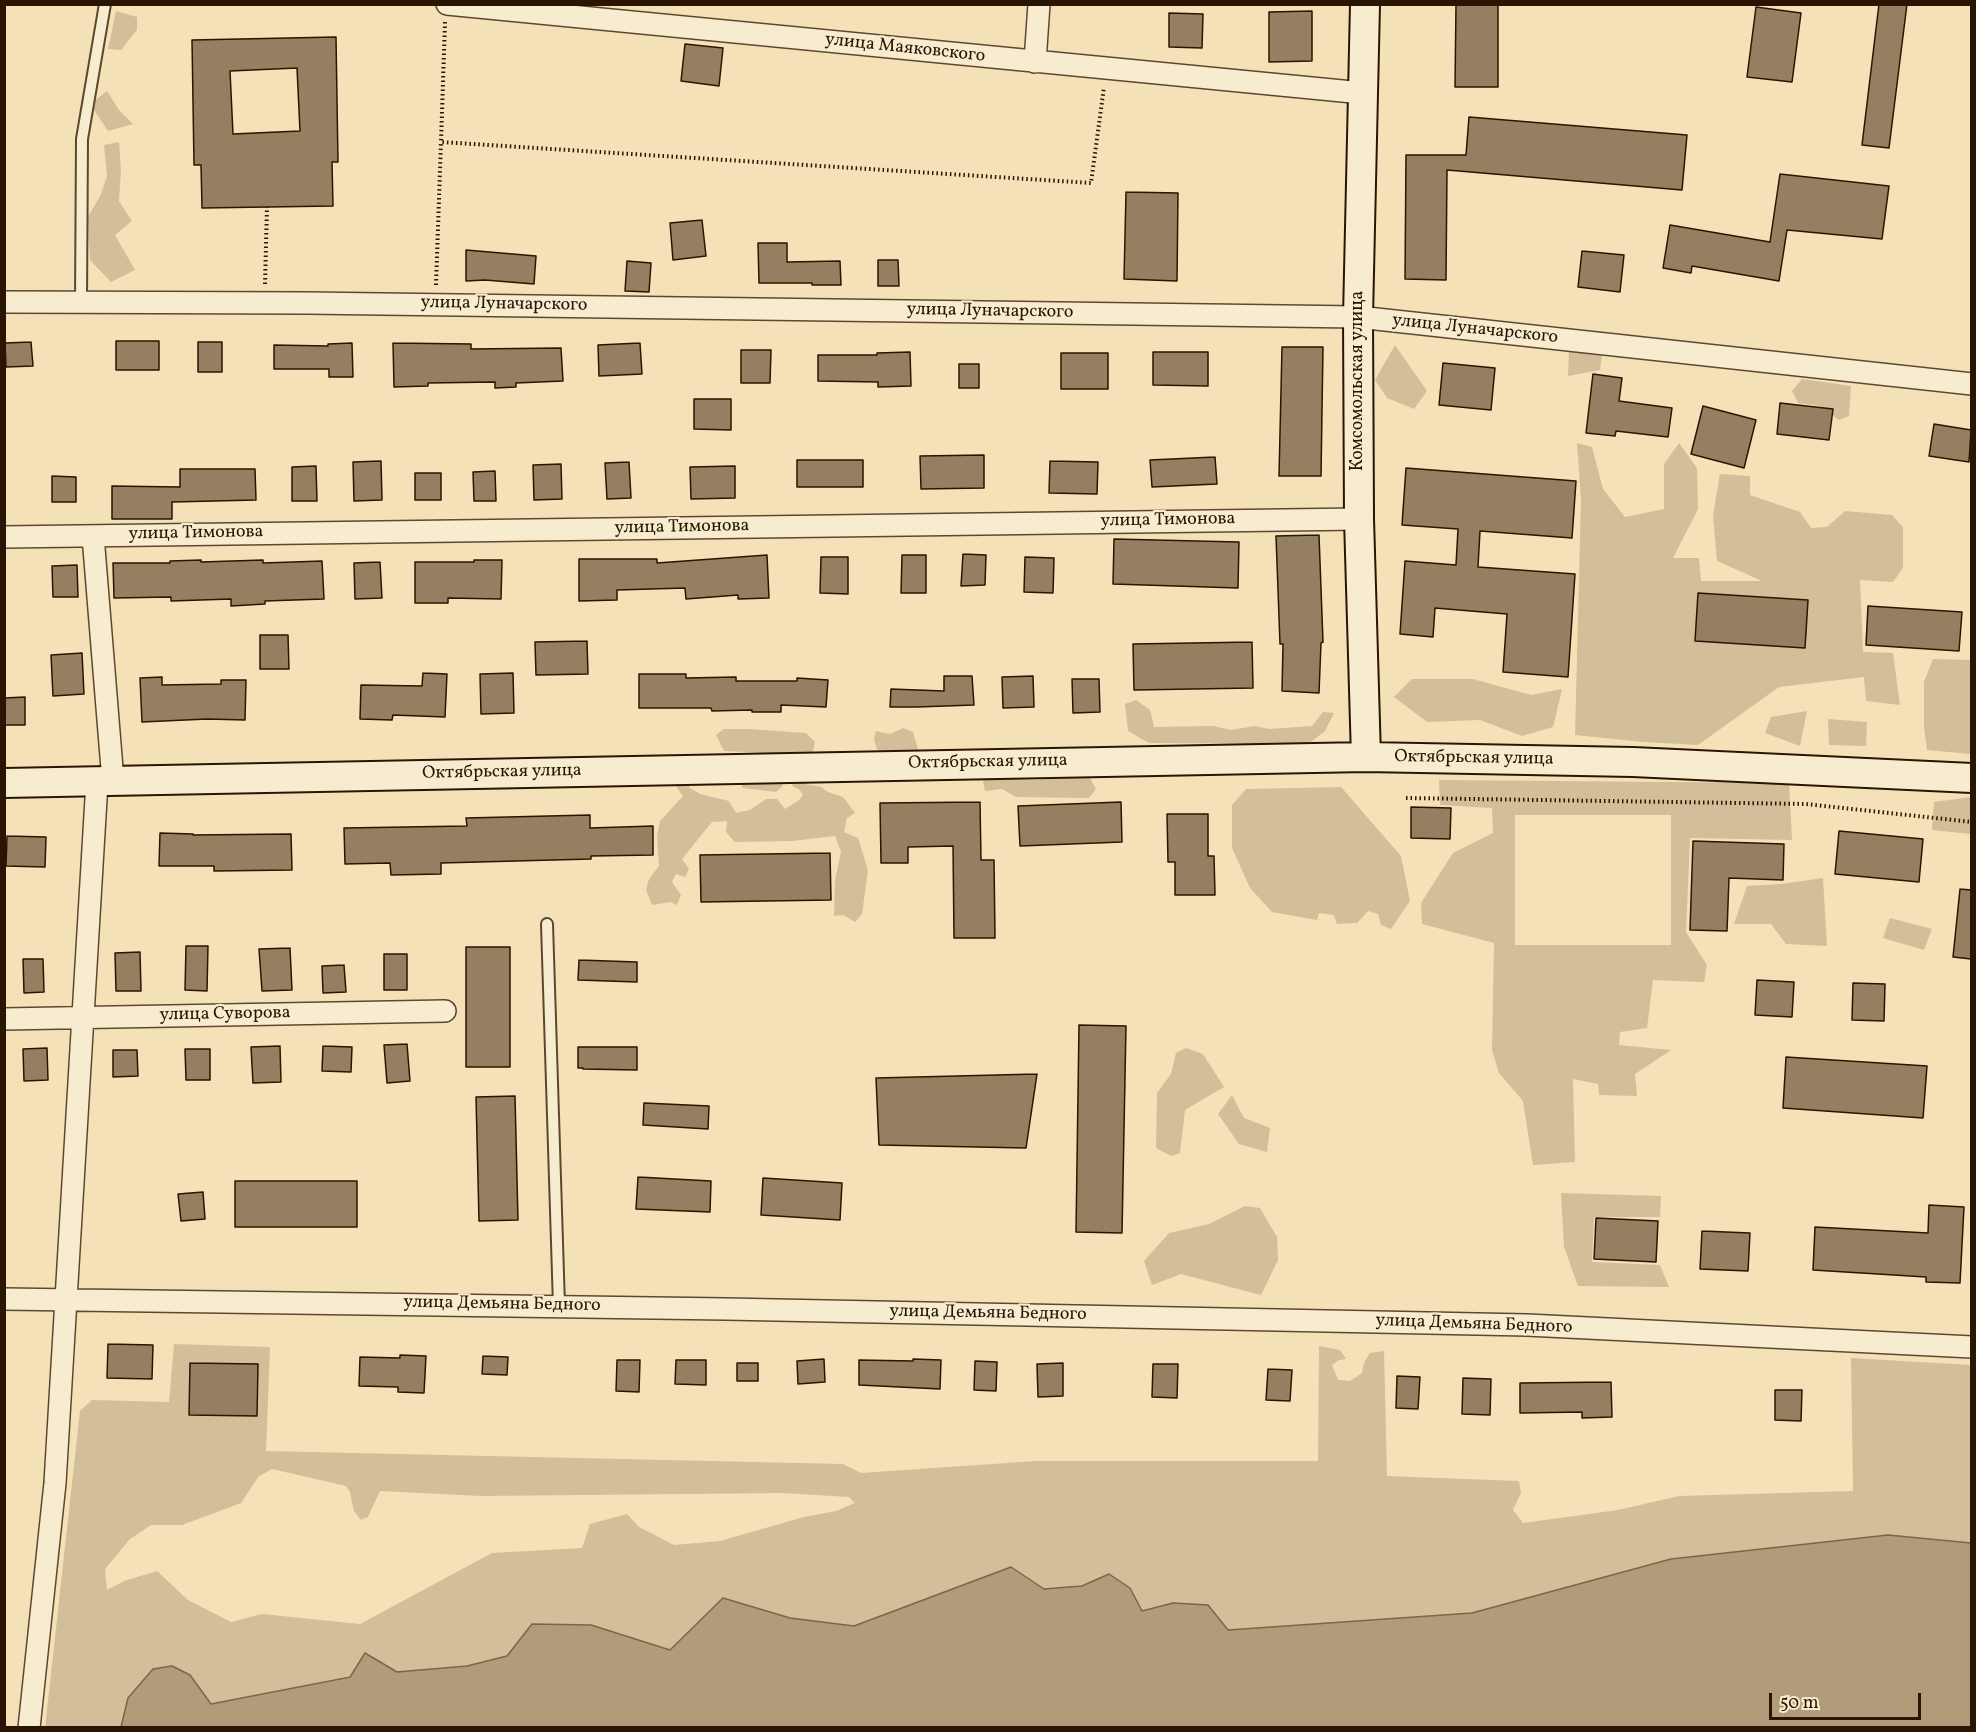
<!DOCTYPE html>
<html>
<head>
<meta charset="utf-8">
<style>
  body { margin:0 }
  #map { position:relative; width:1976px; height:1732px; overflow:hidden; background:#f5e1b7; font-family:Vollkorn,serif }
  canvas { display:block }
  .frame { position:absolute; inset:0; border:6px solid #2a1502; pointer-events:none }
  .scale { position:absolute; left:1769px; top:1693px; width:152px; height:27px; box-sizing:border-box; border:3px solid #2a1502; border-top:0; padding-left:8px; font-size:18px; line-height:21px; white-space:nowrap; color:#2a1502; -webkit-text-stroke:4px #f8ecd0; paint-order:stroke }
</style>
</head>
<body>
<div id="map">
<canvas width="1976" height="1732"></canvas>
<div class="frame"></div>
<div class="scale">50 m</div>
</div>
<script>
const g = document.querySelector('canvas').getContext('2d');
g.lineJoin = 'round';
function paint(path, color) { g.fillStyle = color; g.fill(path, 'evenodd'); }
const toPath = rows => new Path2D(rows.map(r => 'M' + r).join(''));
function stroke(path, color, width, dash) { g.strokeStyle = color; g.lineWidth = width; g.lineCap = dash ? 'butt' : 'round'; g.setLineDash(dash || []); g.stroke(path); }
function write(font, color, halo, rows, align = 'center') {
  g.font = font + ' Vollkorn,serif'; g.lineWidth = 4.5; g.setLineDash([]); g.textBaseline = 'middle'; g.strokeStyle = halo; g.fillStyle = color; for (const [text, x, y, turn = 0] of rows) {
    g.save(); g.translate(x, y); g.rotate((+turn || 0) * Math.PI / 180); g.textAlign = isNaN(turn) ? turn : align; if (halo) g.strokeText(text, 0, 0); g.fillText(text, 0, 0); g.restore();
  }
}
paint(toPath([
  [116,11,137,17,137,30,121,50,108,49],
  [107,91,119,110,133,124,108,131,90,104],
  [119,142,121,170,119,201,132,221,115,235,135,270,111,282,90,260,88,217,101,194,107,176,104,145],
  [1395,345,1427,391,1414,409,1387,398,1375,380],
  [1569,350,1602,354,1600,370,1568,376],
  [1802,379,1851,386,1849,416,1839,420,1820,406,1798,403,1792,391],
  [1577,443,1592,447,1603,489,1625,517,1664,509,1664,464,1679,443,1697,468,1698,509,1673,558,1699,558,1701,581,1762,581,1717,561,1713,515,1720,474,1750,476,1750,495,1800,512,1811,528,1827,527,1845,511,1892,515,1903,527,1903,568,1893,582,1860,580,1863,652,1893,653,1900,705,1866,701,1864,677,1779,687,1698,745,1643,742,1575,735,1581,499],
  [1933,659,1971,660,1971,754,1927,750,1924,727,1924,682],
  [1412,679,1473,679,1531,695,1562,689,1553,727,1522,736,1480,720,1427,722,1394,697],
  [1136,700,1150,710,1154,727,1213,726,1231,730,1255,726,1269,729,1312,726,1323,712,1334,713,1325,731,1308,744,1149,743,1128,731,1125,704],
  [1807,711,1800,746,1765,733,1771,717],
  [1828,719,1867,722,1866,746,1829,745],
  [903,728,913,732,919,753,893,753,877,750,874,739,876,731,890,734],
  [724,729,749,729,806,733,815,742,812,755,724,751,716,735],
  [1004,772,1010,778,1032,780,1089,776,1096,789,1089,798,1016,797,1002,789,985,791,983,781,990,773],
  [738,777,780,777,783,786,776,792,743,788],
  [802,777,806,784,821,787,828,792,843,797,855,813,847,818,844,832,858,838,868,870,862,914,855,922,843,915,834,916,835,880,841,852,835,836,792,841,735,842,726,832,727,821,712,822,682,859,689,869,685,877,676,874,672,882,681,895,677,905,670,902,652,905,646,890,649,879,659,866,657,836,660,821,683,796,677,788,676,781,685,779,690,788,700,794,729,801,736,813,750,810,766,799,777,799,785,809,798,801,803,795,800,790,792,786,796,778],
  [1439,780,1789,783,1792,840,1690,838,1686,932,1707,965,1704,982,1653,980,1647,1028,1620,1032,1619,1045,1671,1050,1635,1074,1637,1096,1599,1095,1598,1084,1573,1079,1575,1162,1533,1165,1523,1101,1499,1073,1492,1050,1494,943,1422,924,1421,903,1453,853,1493,833,1492,808,1440,805],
  [1515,815,1671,815,1671,945,1515,945],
  [1341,787,1401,856,1410,901,1391,929,1381,925,1378,914,1368,911,1357,923,1337,924,1334,915,1319,913,1317,920,1272,912,1250,888,1232,848,1232,805,1246,789],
  [1971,797,1971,834,1932,830,1934,802],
  [1823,878,1827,946,1786,944,1771,924,1734,924,1747,886,1781,884],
  [1890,918,1932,929,1924,950,1883,938],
  [1186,1048,1203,1054,1224,1087,1185,1110,1180,1153,1171,1156,1156,1148,1157,1093,1171,1074,1176,1053],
  [1232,1095,1244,1118,1270,1128,1267,1152,1239,1144,1218,1114],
  [1561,1193,1661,1196,1660,1217,1594,1217,1592,1262,1660,1265,1669,1287,1578,1286,1564,1247],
  [1245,1206,1260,1208,1277,1237,1278,1260,1261,1295,1181,1274,1152,1285,1144,1261,1169,1233,1209,1224],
  [174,1344,270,1347,266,1451,843,1464,861,1473,1036,1461,1318,1461,1319,1346,1340,1350,1346,1359,1339,1360,1332,1365,1338,1380,1350,1381,1362,1373,1364,1363,1370,1353,1384,1351,1387,1476,1519,1481,1521,1493,1513,1510,1523,1523,1618,1510,1679,1496,1853,1491,1851,1358,1971,1365,1971,1543,1888,1535,1671,1559,1472,1613,1227,1630,1208,1605,1173,1603,1142,1611,1130,1588,1109,1574,1082,1586,1044,1589,1011,1567,854,1626,790,1618,723,1599,670,1650,591,1625,532,1624,507,1656,467,1666,397,1672,365,1654,350,1676,211,1704,190,1675,128,1698,121,1727,45,1728,80,1411,92,1400,169,1402],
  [272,1469,346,1486,350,1492,354,1511,361,1520,368,1517,380,1491,480,1496,783,1493,849,1497,855,1503,836,1511,804,1517,720,1541,674,1545,639,1527,627,1514,590,1524,582,1548,492,1553,360,1624,262,1614,231,1622,188,1600,157,1571,124,1581,107,1590,105,1569,130,1539,151,1525,182,1525,241,1503,259,1476]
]), '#d2be98');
const water = toPath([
  [1888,1535,1971,1543,1971,1727,121,1727,128,1698,153,1669,172,1666,190,1675,211,1704,350,1677,365,1653,397,1672,467,1666,507,1656,532,1624,591,1625,670,1650,723,1598,790,1618,854,1626,1011,1567,1044,1589,1082,1586,1109,1574,1130,1588,1142,1611,1173,1603,1208,1605,1228,1630,1472,1613,1671,1559,1888,1535]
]);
paint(water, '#b09c79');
stroke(water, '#7a6649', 1.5);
const building = toPath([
  [1456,4,1498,4,1498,87,1455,87,1456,4],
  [1879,4,1907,4,1889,148,1862,145,1879,4],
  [1756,7,1801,13,1792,82,1747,77,1756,7],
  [1312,11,1312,61,1269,62,1269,12,1312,11],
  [1169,13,1203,14,1202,48,1169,47,1169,13],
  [336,37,338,162,332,162,333,206,202,208,201,165,194,165,192,40,336,37],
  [297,68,300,131,233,134,230,71,297,68],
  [685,44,723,48,719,86,681,81,685,44],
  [1469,117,1687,135,1682,190,1447,170,1446,280,1405,279,1406,155,1466,155,1469,117],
  [1780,174,1889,186,1882,239,1787,230,1779,281,1692,266,1691,273,1663,268,1670,225,1770,242,1780,174],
  [1126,192,1178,193,1177,281,1124,279,1126,192],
  [702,220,706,256,673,260,670,223,702,220],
  [758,243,787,243,787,262,840,261,841,285,812,285,812,283,759,283,758,243],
  [466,250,536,256,534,284,485,280,466,281,466,250],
  [1582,251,1624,255,1620,292,1578,287,1582,251],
  [878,260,898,260,899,286,878,286,878,260],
  [627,261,651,263,649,292,625,291,627,261],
  [116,341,159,341,159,370,116,370,116,341],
  [31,342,33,366,6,367,5,343,31,342],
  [198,342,222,342,222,372,198,372,198,342],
  [352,343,353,377,329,377,329,369,274,369,274,345,328,346,328,344,352,343],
  [393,343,471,344,471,349,561,348,563,381,516,383,516,387,495,388,495,382,428,383,428,386,394,387,393,343],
  [640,343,642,374,599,376,598,345,640,343],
  [1282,347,1323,347,1321,476,1279,476,1282,347],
  [741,350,771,350,770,383,741,383,741,350],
  [910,352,911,386,878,387,878,382,818,381,818,355,877,355,877,353,910,352],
  [1153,352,1208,352,1208,386,1153,385,1153,352],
  [1061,353,1108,353,1108,389,1061,389,1061,353],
  [1443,363,1495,368,1491,410,1439,405,1443,363],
  [959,364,979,364,979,388,959,388,959,364],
  [1593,374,1622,378,1619,401,1672,408,1668,437,1616,431,1615,436,1586,433,1593,374],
  [694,399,731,399,731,430,694,429,694,399],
  [1780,403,1833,409,1829,440,1777,434,1780,403],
  [1703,406,1756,420,1744,468,1691,454,1703,406],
  [1934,424,1971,430,1969,462,1929,456,1934,424],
  [984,455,984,488,921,489,920,456,984,455],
  [1215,457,1217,484,1152,487,1150,460,1215,457],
  [797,460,863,460,863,487,797,487,797,460],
  [381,461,382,500,354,501,353,462,381,461],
  [1050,461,1098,462,1097,494,1049,493,1050,461],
  [629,462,631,498,607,499,605,463,629,462],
  [561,464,562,499,534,500,533,465,561,464],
  [316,466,317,501,292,501,292,467,316,466],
  [735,466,735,498,691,499,690,467,735,466],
  [1406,468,1576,481,1572,538,1480,531,1478,567,1575,574,1568,677,1503,672,1507,614,1435,608,1433,637,1400,634,1405,561,1456,565,1458,529,1402,525,1406,468],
  [180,469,255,469,256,500,172,502,172,519,112,519,112,486,180,487,180,469],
  [495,471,496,501,474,501,473,472,495,471],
  [415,473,441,473,441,500,415,500,415,473],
  [52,476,76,477,76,502,52,502,52,476],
  [1319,535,1323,642,1321,643,1319,693,1282,691,1283,644,1280,644,1276,536,1319,535],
  [1114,539,1239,542,1238,588,1113,584,1114,539],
  [963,554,986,555,985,585,961,586,963,554],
  [767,555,769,598,738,599,738,595,686,599,685,588,617,590,617,600,579,601,579,559,657,559,657,563,767,555],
  [902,555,926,555,926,593,901,593,902,555],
  [821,557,848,557,848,594,820,593,821,557],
  [1025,557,1054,558,1053,593,1024,592,1025,557],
  [201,560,201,562,263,560,263,563,322,561,324,599,265,601,265,604,231,606,231,599,171,601,171,597,114,598,113,563,170,563,170,561,201,560],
  [474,560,502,560,501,599,448,598,448,603,415,603,415,562,474,562,474,560],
  [380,562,382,598,355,599,354,563,380,562],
  [77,565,78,597,53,597,52,566,77,565],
  [1698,593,1808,600,1805,648,1695,641,1698,593],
  [1868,606,1962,612,1959,651,1866,645,1868,606],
  [260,635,288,635,289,669,260,669,260,635],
  [587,641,588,674,536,675,535,642,587,641],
  [1252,642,1253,688,1134,690,1133,644,1252,642],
  [82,653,84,694,53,696,51,655,82,653],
  [423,673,447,674,445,717,393,715,392,720,360,719,361,685,422,686,423,673],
  [513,673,514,713,481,714,480,674,513,673],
  [639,674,686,674,686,678,736,677,736,681,797,681,797,678,828,680,826,707,781,705,781,712,752,712,752,710,712,711,711,708,639,708,639,674],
  [944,676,972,676,974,705,917,707,890,707,891,689,944,691,944,676],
  [1033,676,1034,707,1003,708,1002,677,1033,676],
  [162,677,162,685,221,684,221,680,246,680,245,720,207,719,142,722,140,678,162,677],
  [1072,679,1099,679,1100,712,1073,713,1072,679],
  [25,697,25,725,4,725,4,698,25,697],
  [980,802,981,860,994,860,995,938,954,938,953,846,908,847,908,863,881,863,880,803,980,802],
  [1121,802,1122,842,1020,846,1018,806,1121,802],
  [1411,807,1451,808,1450,839,1411,838,1411,807],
  [1167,814,1208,814,1208,856,1214,856,1215,895,1175,895,1175,862,1168,862,1167,814],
  [590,815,590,828,653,826,653,855,591,856,591,859,441,863,441,874,391,875,390,863,345,864,344,828,467,826,466,818,590,815],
  [1839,831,1923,839,1919,882,1835,874,1839,831],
  [160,833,193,834,193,835,291,834,292,870,214,871,214,866,159,866,160,833],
  [7,836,46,837,45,867,6,866,7,836],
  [1693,841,1784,844,1783,880,1729,878,1727,931,1690,930,1693,841],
  [830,853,831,900,701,902,700,855,830,853],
  [1960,889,1971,890,1971,959,1953,957,1960,889],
  [186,946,208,946,207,991,185,990,186,946],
  [466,947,510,947,510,1067,466,1067,466,947],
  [290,948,292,990,262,991,259,949,290,948],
  [140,952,141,991,116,991,115,953,140,952],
  [384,954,407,954,407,990,384,990,384,954],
  [23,959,43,959,44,992,24,993,23,959],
  [579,960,637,962,637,982,578,980,579,960],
  [344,965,346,992,323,993,322,966,344,965],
  [1757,980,1794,982,1792,1017,1755,1015,1757,980],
  [1853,983,1885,984,1884,1021,1852,1020,1853,983],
  [1079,1025,1126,1026,1122,1233,1076,1232,1079,1025],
  [407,1044,410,1081,387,1083,384,1045,407,1044],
  [280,1046,281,1082,253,1083,251,1047,280,1046],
  [323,1046,352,1047,351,1072,322,1071,323,1046],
  [578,1047,637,1047,637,1070,583,1069,583,1068,578,1068,578,1047],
  [47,1048,48,1080,24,1081,23,1049,47,1048],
  [185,1049,210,1049,210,1080,186,1080,185,1049],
  [113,1050,137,1050,138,1076,113,1077,113,1050],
  [1786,1057,1927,1066,1923,1118,1783,1108,1786,1057],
  [1037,1074,1026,1148,879,1145,876,1078,1037,1074],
  [515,1096,518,1220,479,1221,476,1097,515,1096],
  [644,1103,709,1106,708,1129,643,1125,644,1103],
  [638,1177,711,1181,710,1212,636,1209,638,1177],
  [763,1178,842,1183,840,1220,761,1215,763,1178],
  [235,1181,357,1181,357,1227,235,1227,235,1181],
  [203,1192,205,1219,181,1221,178,1194,203,1192],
  [1929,1205,1964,1207,1960,1283,1926,1282,1926,1277,1813,1270,1815,1227,1928,1233,1929,1205],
  [1596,1218,1658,1221,1656,1262,1594,1259,1596,1218],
  [1702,1231,1750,1233,1748,1271,1700,1269,1702,1231],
  [108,1344,153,1345,152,1379,107,1378,108,1344],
  [400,1355,426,1356,424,1393,398,1392,398,1387,359,1386,360,1357,400,1358,400,1355],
  [483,1356,508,1357,507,1375,482,1374,483,1356],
  [824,1359,825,1382,798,1384,797,1361,824,1359],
  [913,1359,941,1360,940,1389,859,1385,859,1360,913,1361,913,1359],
  [617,1360,640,1360,639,1392,616,1391,617,1360],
  [676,1360,706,1360,706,1385,675,1384,676,1360],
  [975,1361,997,1362,996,1391,974,1390,975,1361],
  [190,1363,258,1364,257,1416,189,1415,190,1363],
  [737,1363,758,1363,758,1381,737,1381,737,1363],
  [1063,1363,1063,1396,1038,1397,1037,1364,1063,1363],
  [1153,1364,1178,1364,1177,1398,1152,1397,1153,1364],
  [1268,1369,1292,1370,1290,1401,1266,1400,1268,1369],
  [1397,1376,1420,1377,1418,1409,1396,1408,1397,1376],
  [1463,1378,1491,1379,1490,1415,1462,1414,1463,1378],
  [1611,1382,1612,1417,1582,1418,1582,1412,1520,1413,1520,1383,1611,1382],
  [1775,1390,1802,1390,1801,1421,1775,1420,1775,1390]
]);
paint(building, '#947f60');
stroke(building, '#2a1502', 1.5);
const lane = toPath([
  [81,302,82,139,105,4],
  [547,924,559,1306]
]);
const street = toPath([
  [447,4,1363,93],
  [1035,62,1039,4],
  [4,302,307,303,1358,317,1972,384],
  [93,536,113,781],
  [4,537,1359,519],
  [4,1019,445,1011],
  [4,1299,726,1309,1527,1325,1972,1347],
  [29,1728,55,1483,97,782]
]);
const secondary = toPath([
  [1365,4,1358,317,1359,519,1366,757],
  [4,783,1366,757,1633,762,1972,778]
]);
stroke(lane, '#5d482f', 14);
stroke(street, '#5d482f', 24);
stroke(secondary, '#2a1502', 32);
stroke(toPath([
  [445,22,441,142,1091,183,1104,87],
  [265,284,267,207],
  [436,285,441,142],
  [1406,798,1806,804,1972,822]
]), '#2a1502', 4, [1.5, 3]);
stroke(lane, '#f8ecd0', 10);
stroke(street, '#f8ecd0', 21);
stroke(secondary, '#f8ecd0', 28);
write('18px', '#2a1502', '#f8ecd0', [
  ["улица Маяковского",905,49,6],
  ["улица Луначарского",504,305,1],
  ["улица Луначарского",990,312,1],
  ["улица Луначарского",1475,330,6],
  ["Комсомольская улица",1359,381,-90],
  ["улица Тимонова",1168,521,-1],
  ["улица Тимонова",682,528,-1],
  ["улица Тимонова",196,534,-1],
  ["Октябрьская улица",1474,759,1],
  ["Октябрьская улица",988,763,-1],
  ["Октябрьская улица",502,773,-1],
  ["улица Суворова",225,1015,-1],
  ["улица Демьяна Бедного",502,1305,1],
  ["улица Демьяна Бедного",988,1314,1],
  ["улица Демьяна Бедного",1474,1325,2]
]);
</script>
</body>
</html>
